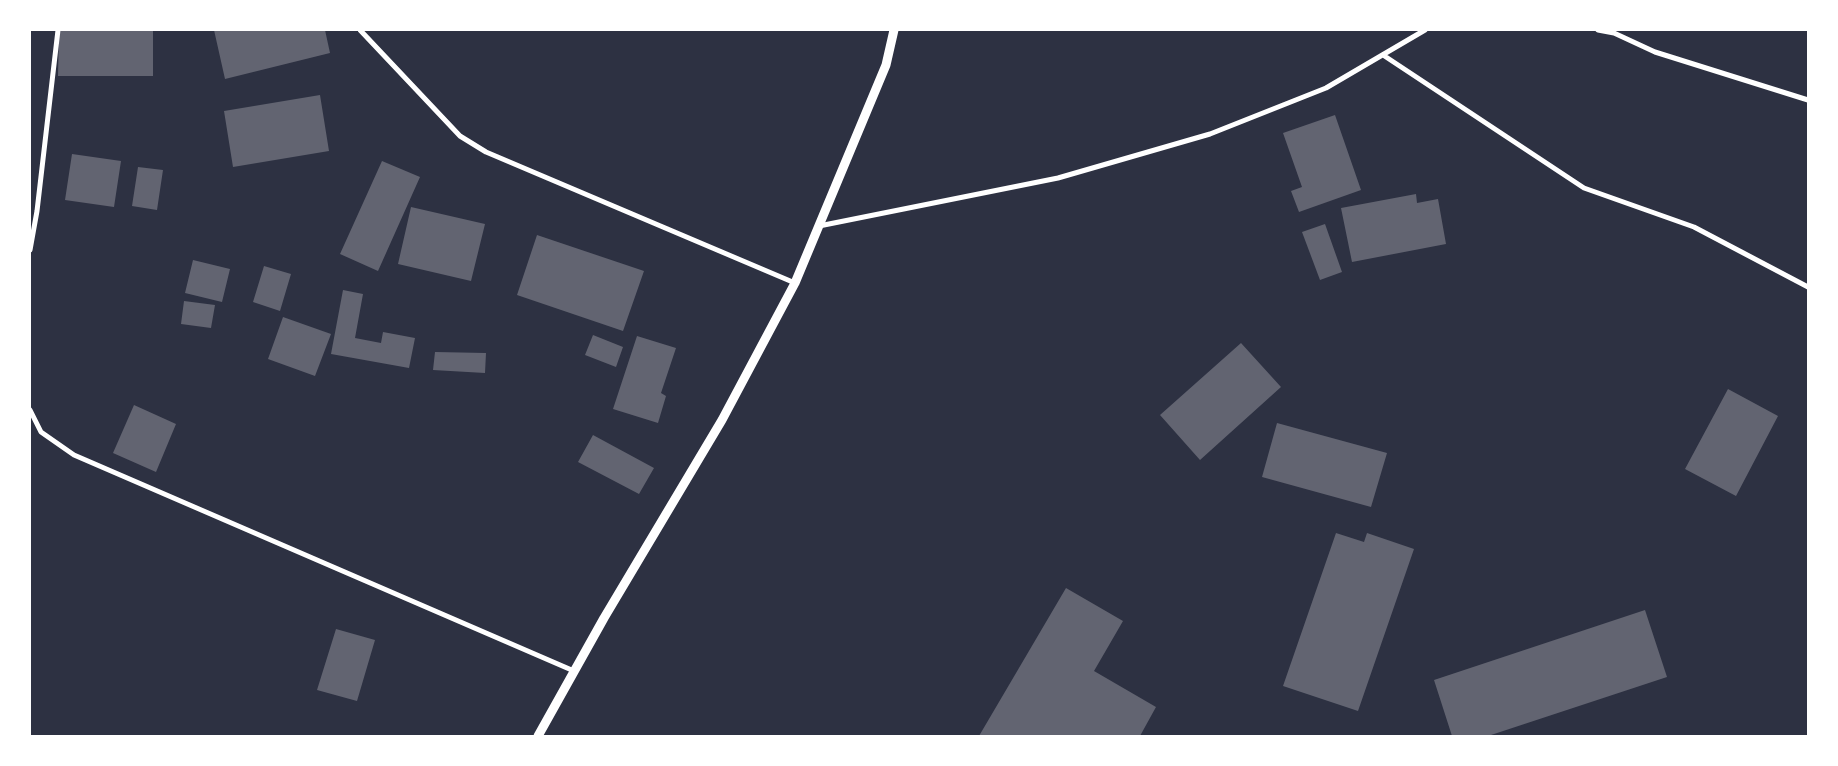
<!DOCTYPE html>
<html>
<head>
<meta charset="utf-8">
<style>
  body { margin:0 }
  #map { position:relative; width:1838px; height:766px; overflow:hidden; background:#2d3142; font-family:Quicksand,sans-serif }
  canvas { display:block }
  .frame { position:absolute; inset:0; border:31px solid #fff; pointer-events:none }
</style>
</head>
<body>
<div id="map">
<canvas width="1838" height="766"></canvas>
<div class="frame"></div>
</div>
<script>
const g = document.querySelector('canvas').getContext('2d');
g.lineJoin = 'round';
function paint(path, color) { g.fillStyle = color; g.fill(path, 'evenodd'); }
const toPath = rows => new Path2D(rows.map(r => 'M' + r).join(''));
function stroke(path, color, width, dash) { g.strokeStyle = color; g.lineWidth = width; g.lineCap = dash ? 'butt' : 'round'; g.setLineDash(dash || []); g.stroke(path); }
paint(toPath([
  [59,30,153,30,153,76,58,76],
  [214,30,325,30,330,53,225,79],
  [320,95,329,151,233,167,224,111],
  [1335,115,1361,190,1299,212,1291,191,1302,187,1283,133],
  [72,154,121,161,114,207,65,200],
  [382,161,420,177,378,271,340,254],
  [138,167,163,170,157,210,132,206],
  [1416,194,1417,203,1438,199,1446,244,1352,262,1341,208],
  [411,207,485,224,471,281,398,264],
  [1325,224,1342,272,1320,280,1302,232],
  [537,235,644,271,623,331,517,295],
  [193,260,230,269,222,302,185,293],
  [264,266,291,274,280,311,253,302],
  [343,290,363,294,355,338,381,343,383,332,415,338,409,368,331,354],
  [184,301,215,305,211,328,181,324],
  [283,317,331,334,315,376,268,359],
  [593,335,623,347,616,367,585,355],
  [637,336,676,348,661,393,666,396,658,423,613,409],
  [1241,343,1281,387,1200,460,1160,415],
  [435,352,486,353,485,373,433,370],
  [1728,389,1778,416,1736,496,1685,469],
  [134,405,176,424,156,472,113,453],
  [1277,423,1387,453,1371,507,1262,477],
  [593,435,654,468,639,494,578,462],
  [1336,533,1364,542,1367,533,1414,549,1358,711,1283,686],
  [1066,588,1123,621,1094,671,1156,707,1140,736,979,736],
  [1645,610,1667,677,1488,736,1452,736,1434,680],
  [336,629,375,640,357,701,317,690]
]), '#626471');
stroke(toPath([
  [360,30,460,136,486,152,795,283],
  [1598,30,1614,33,1655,52,1808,100],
  [1383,55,1584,188,1694,227,1808,287],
  [819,226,1058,178,1210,134,1326,88,1425,30],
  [30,250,37,211,58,30],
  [30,410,41,432,74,455,574,671]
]), '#fff', 5);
stroke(toPath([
  [538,736,604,618,722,420,795,283,886,65,894,30]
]), '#fff', 9);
</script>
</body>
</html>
